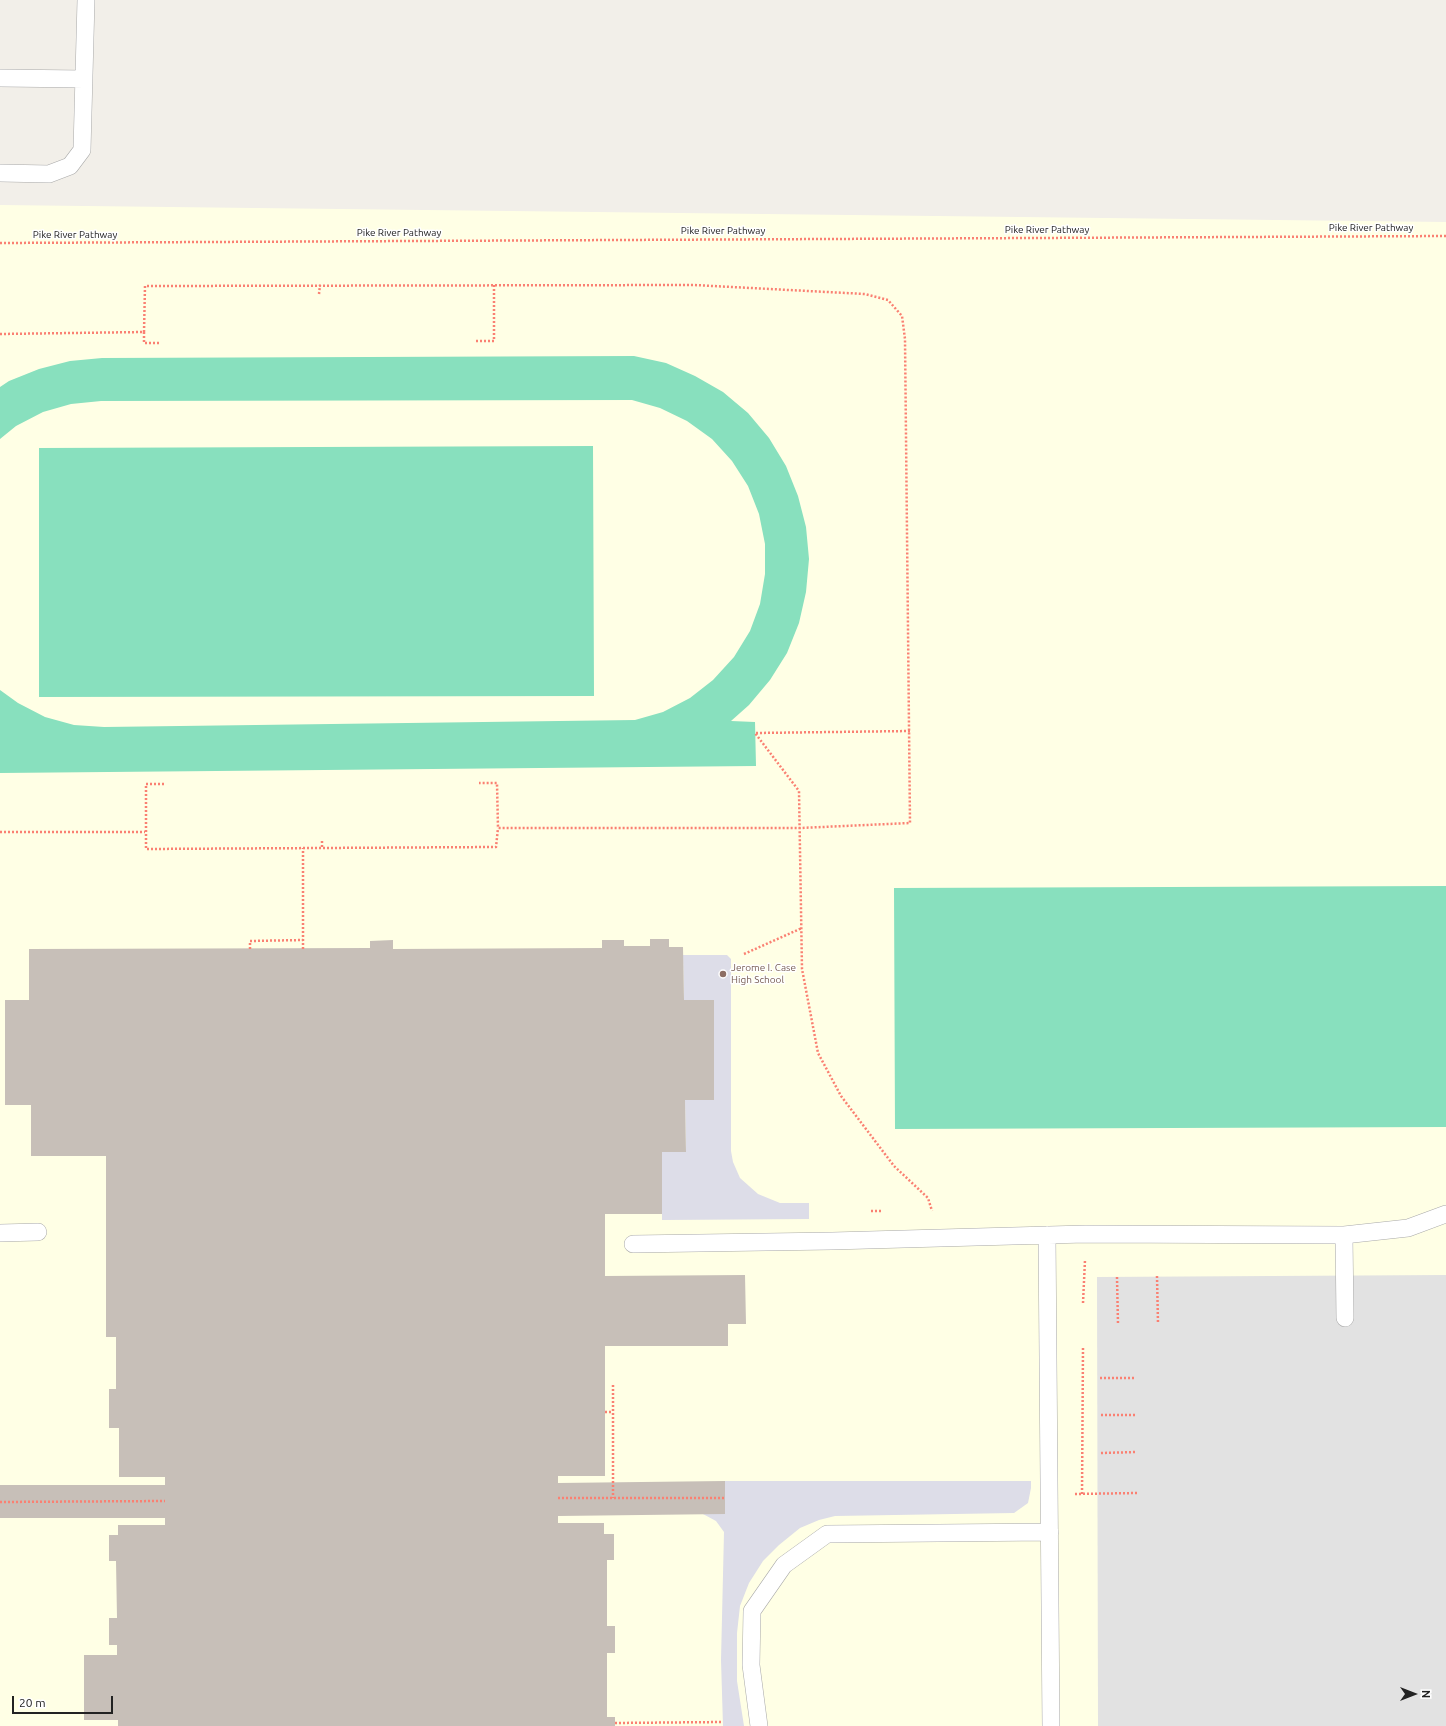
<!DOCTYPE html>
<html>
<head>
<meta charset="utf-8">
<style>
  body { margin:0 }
  #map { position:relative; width:1446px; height:1726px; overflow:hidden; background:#f2efe9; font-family:Ubuntu,sans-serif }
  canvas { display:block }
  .north { position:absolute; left:1394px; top:1674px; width:40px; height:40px; -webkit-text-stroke:3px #fff; paint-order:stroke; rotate:90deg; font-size:11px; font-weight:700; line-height:16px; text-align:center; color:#222 }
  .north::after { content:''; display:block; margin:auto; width:14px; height:18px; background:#222; clip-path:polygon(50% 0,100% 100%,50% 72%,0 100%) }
  .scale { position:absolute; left:12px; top:1696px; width:101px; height:18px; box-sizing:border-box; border:2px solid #222; border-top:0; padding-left:5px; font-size:12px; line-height:14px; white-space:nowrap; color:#222; -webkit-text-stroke:3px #fff; paint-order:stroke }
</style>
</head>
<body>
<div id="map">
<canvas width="1446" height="1726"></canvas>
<div class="north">N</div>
<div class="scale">20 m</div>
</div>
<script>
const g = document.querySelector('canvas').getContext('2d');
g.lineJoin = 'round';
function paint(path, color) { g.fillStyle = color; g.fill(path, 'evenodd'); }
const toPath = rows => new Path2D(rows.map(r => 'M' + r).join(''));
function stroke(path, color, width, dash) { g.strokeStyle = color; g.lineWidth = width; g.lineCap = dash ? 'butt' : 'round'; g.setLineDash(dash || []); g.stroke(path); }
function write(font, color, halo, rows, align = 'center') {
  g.font = font + ' Ubuntu,sans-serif'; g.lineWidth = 3; g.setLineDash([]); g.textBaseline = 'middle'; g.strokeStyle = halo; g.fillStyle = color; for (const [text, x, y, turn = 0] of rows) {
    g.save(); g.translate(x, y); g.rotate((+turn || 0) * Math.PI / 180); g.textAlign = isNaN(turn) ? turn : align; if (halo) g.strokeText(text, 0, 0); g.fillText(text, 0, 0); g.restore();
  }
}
paint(toPath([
  [0,205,1446,222,1446,1726,0,1726]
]), '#ffffe5');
paint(toPath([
  [634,356,666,363,695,376,723,392,748,413,769,438,786,466,798,496,806,527,809,559,806,592,799,623,787,653,770,680,749,705,731,721,755,722,756,766,0,773,0,690,18,703,45,717,74,725,104,727,635,720,663,712,690,698,713,680,734,657,750,631,760,604,765,574,765,544,759,514,748,486,732,461,712,439,687,421,660,408,632,400,101,401,71,404,43,412,16,426,0,439,0,387,9,381,39,369,70,361,102,358],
  [593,446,594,696,39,697,39,448],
  [1446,886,1446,1127,895,1129,894,888]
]), '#88e0be');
paint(toPath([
  [1446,1275,1446,1726,1098,1726,1097,1277]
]), '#e2e2e2');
paint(toPath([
  [683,955,727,955,731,959,731,1151,733,1162,740,1178,758,1194,780,1203,809,1203,809,1219,662,1220,662,1152,686,1152,685,1100,714,1100,714,1000,684,1000],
  [725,1481,1031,1481,1031,1488,1028,1503,1014,1513,835,1516,819,1520,800,1528,779,1545,763,1561,749,1583,740,1606,737,1633,737,1681,744,1726,723,1726,721,1660,724,1532,716,1521,703,1514,725,1514]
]), '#dddde8');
paint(toPath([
  [650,939,669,939,669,947,683,947,684,1000,714,1000,714,1100,685,1100,686,1152,662,1152,662,1214,605,1214,605,1276,745,1275,746,1324,728,1324,728,1346,605,1346,605,1476,558,1476,558,1483,725,1481,725,1514,558,1516,558,1523,604,1523,604,1534,614,1534,614,1560,607,1560,607,1626,615,1626,615,1653,607,1653,607,1717,615,1717,615,1726,118,1726,118,1720,84,1720,84,1655,117,1655,117,1645,109,1645,109,1618,117,1618,116,1561,109,1561,109,1535,118,1535,118,1525,165,1525,165,1518,0,1518,0,1485,165,1485,165,1477,119,1477,119,1428,109,1428,109,1389,116,1389,116,1337,106,1337,106,1156,31,1156,31,1105,5,1105,5,1000,29,1000,29,949,370,948,370,941,393,940,393,949,602,948,602,940,624,940,624,946,650,946]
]), '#c7bfb8');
const service = toPath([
  [0,78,84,79],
  [0,173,49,174,70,166,82,150,86,0],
  [0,1233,38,1232],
  [1047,1235,1051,1726],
  [1344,1235,1345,1318],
  [633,1244,832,1241,1085,1234,1344,1235,1408,1228,1446,1214],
  [759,1726,751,1665,752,1611,784,1565,827,1534,1050,1532]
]);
stroke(service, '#a9a9a9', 18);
stroke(toPath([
  [0,243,1446,236],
  [319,294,320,285],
  [144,332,144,343,160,343],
  [0,334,144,332,145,286,694,285,865,294,888,300,902,316,905,339,910,823,800,828,498,828,497,783,479,783],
  [476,341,494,341,494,284],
  [910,731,755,733,799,791,802,969,818,1053,841,1096,894,1166,928,1198,932,1211],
  [164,784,146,784,146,849,496,847,498,828],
  [0,832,145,832],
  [322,841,322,848],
  [250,949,250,941,303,940],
  [303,949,303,848],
  [744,954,802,928],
  [871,1211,881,1211],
  [1157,1276,1158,1323],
  [1117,1277,1118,1324],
  [1083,1303,1085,1260],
  [1100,1378,1136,1378],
  [613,1385,613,1498],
  [605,1412,613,1412],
  [1101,1415,1137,1415],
  [1101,1453,1137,1452],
  [1075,1494,1137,1493],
  [1082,1494,1083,1347],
  [558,1498,725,1498],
  [0,1502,165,1501],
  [615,1723,723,1722]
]), '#fa8072', 2.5, [2, 2]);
stroke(service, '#fff', 17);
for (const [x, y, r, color] of [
  [723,974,4,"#8d6e63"]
]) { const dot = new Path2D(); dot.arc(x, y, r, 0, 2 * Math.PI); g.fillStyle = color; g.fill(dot); stroke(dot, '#fff', 1.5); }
write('10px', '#222', '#fff', [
  ["Pike River Pathway",1371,228],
  ["Pike River Pathway",1047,230],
  ["Pike River Pathway",723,231],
  ["Pike River Pathway",399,233],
  ["Pike River Pathway",75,235]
]);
write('10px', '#785e54', '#fff', [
  ["Jerome I. Case",731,968],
  ["High School",731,980]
], 'left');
</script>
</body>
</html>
